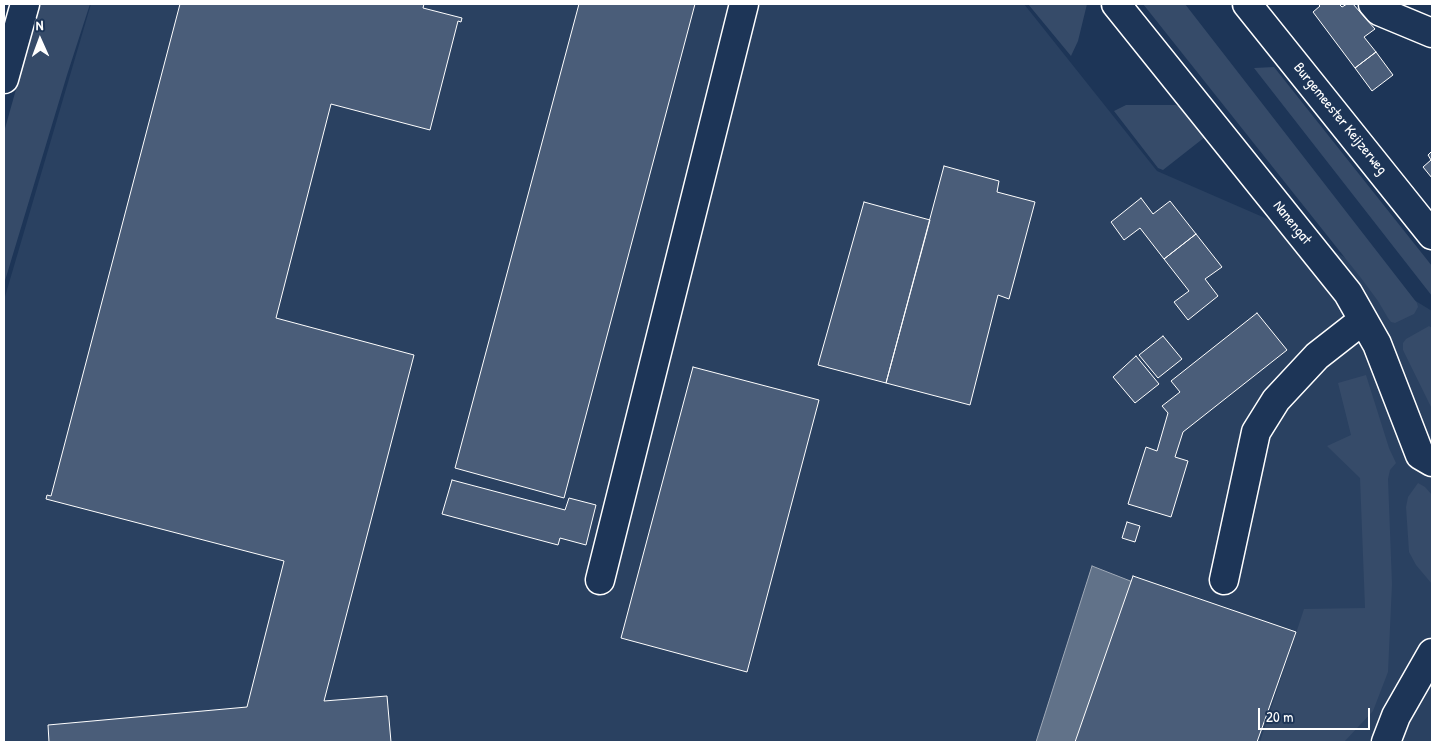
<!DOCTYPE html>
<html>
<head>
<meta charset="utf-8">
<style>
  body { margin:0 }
  #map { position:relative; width:1436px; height:746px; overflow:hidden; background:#1d3557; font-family:"Patrick Hand",sans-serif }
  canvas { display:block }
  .frame { position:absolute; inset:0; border:5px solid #fff; pointer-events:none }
  .north { position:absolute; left:15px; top:15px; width:50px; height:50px; -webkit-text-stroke:4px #1d3557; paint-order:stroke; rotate:358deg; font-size:14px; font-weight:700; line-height:20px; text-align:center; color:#fff }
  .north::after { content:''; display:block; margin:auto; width:18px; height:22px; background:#fff; clip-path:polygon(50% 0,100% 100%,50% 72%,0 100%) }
  .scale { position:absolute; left:1258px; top:708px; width:112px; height:22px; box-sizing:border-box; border:2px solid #fff; border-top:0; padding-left:6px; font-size:15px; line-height:18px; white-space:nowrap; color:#fff; -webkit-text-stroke:4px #1d3557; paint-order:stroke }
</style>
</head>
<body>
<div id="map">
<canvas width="1436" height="746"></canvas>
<div class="frame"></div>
<div class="north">N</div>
<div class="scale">20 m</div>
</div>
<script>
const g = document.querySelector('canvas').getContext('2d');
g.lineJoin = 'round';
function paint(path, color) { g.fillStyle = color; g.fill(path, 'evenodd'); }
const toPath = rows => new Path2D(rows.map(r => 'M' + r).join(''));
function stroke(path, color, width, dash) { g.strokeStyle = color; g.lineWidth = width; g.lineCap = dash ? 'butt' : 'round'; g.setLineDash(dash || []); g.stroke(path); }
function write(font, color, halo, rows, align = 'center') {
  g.font = font + ' "Patrick Hand",sans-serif'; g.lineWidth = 5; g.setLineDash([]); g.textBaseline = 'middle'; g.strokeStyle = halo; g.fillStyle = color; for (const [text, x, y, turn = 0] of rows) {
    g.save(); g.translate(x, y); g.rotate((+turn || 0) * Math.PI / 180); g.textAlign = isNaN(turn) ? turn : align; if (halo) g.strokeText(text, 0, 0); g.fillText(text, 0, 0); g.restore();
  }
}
paint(toPath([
  [91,4,1024,4,1157,171,1318,241,1432,311,1432,742,4,742,4,300]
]), '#2a4161');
paint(toPath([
  [40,4,90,4,67,75,4,284,4,132],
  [1028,4,1087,4,1078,41,1071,56],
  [1143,4,1185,4,1417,303,1418,307,1414,314,1395,323,1391,322,1388,318,1378,301,1361,278],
  [1274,67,1432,266,1432,296,1254,68],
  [1126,105,1176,105,1177,106,1179,106,1205,137,1163,170,1158,168,1114,111],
  [1429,326,1432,328,1432,409,1403,350,1403,343,1406,339],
  [1366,375,1389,448,1396,463,1390,470,1388,479,1392,584,1388,672,1373,711,1344,742,1260,742,1304,609,1365,608,1360,478,1327,446,1351,435,1338,383],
  [1418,483,1425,487,1432,495,1432,584,1416,565,1409,552,1406,507,1408,497]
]), '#364b69');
const water = toPath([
  [1092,566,1138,584,1082,742,1036,742,1092,566]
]);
paint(water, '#617289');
stroke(water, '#a0aab8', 1);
const building = toPath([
  [180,4,424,4,423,8,462,18,461,22,458,21,430,130,331,104,276,318,414,355,324,701,387,696,391,742,49,742,48,725,247,707,284,561,46,499,47,495,51,496,180,4],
  [579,4,695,4,564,498,455,468,579,4],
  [1318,4,1339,4,1342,7,1347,4,1353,4,1375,29,1364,37,1376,52,1355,68,1313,12,1320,6,1318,4],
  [1376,52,1393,75,1372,91,1355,68,1376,52],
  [1432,151,1432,178,1423,167,1431,160,1428,155,1432,151],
  [944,166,999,181,997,192,1035,202,1009,299,998,295,970,405,886,383,944,166],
  [1141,198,1153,214,1170,201,1196,234,1164,259,1140,228,1124,240,1111,222,1141,198],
  [864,202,930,220,886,383,818,365,864,202],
  [1196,234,1222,267,1205,279,1218,296,1188,320,1174,302,1189,291,1164,259,1196,234],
  [1257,313,1287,350,1183,432,1175,457,1188,461,1171,517,1128,504,1146,447,1157,451,1168,413,1162,406,1180,392,1171,381,1257,313],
  [1163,336,1182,359,1158,378,1139,355,1163,336],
  [1136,356,1159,384,1135,403,1113,377,1136,356],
  [693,367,819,400,747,672,621,638,693,367],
  [452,480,565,510,569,498,596,505,586,545,560,538,558,545,442,514,452,480],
  [1127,522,1140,526,1135,542,1122,538,1127,522],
  [1133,576,1296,632,1257,742,1075,742,1133,576]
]);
paint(building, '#4a5d79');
stroke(building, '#fff', 1);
const minor = toPath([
  [1116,4,1348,293,1377,344,1420,455,1432,462],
  [1247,4,1432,235],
  [1373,4,1379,11,1432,33],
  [4,79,25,4],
  [600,580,744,4],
  [1224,580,1256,432,1276,400,1317,356,1363,320],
  [1386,742,1396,716,1432,653]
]);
stroke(minor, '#fff', 31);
stroke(minor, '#1d3557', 28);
write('15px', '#fff', '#1d3557', [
  ["Burgemeester Keijzerweg",1340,119,51],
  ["Nanengat",1292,223,51]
]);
</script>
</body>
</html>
